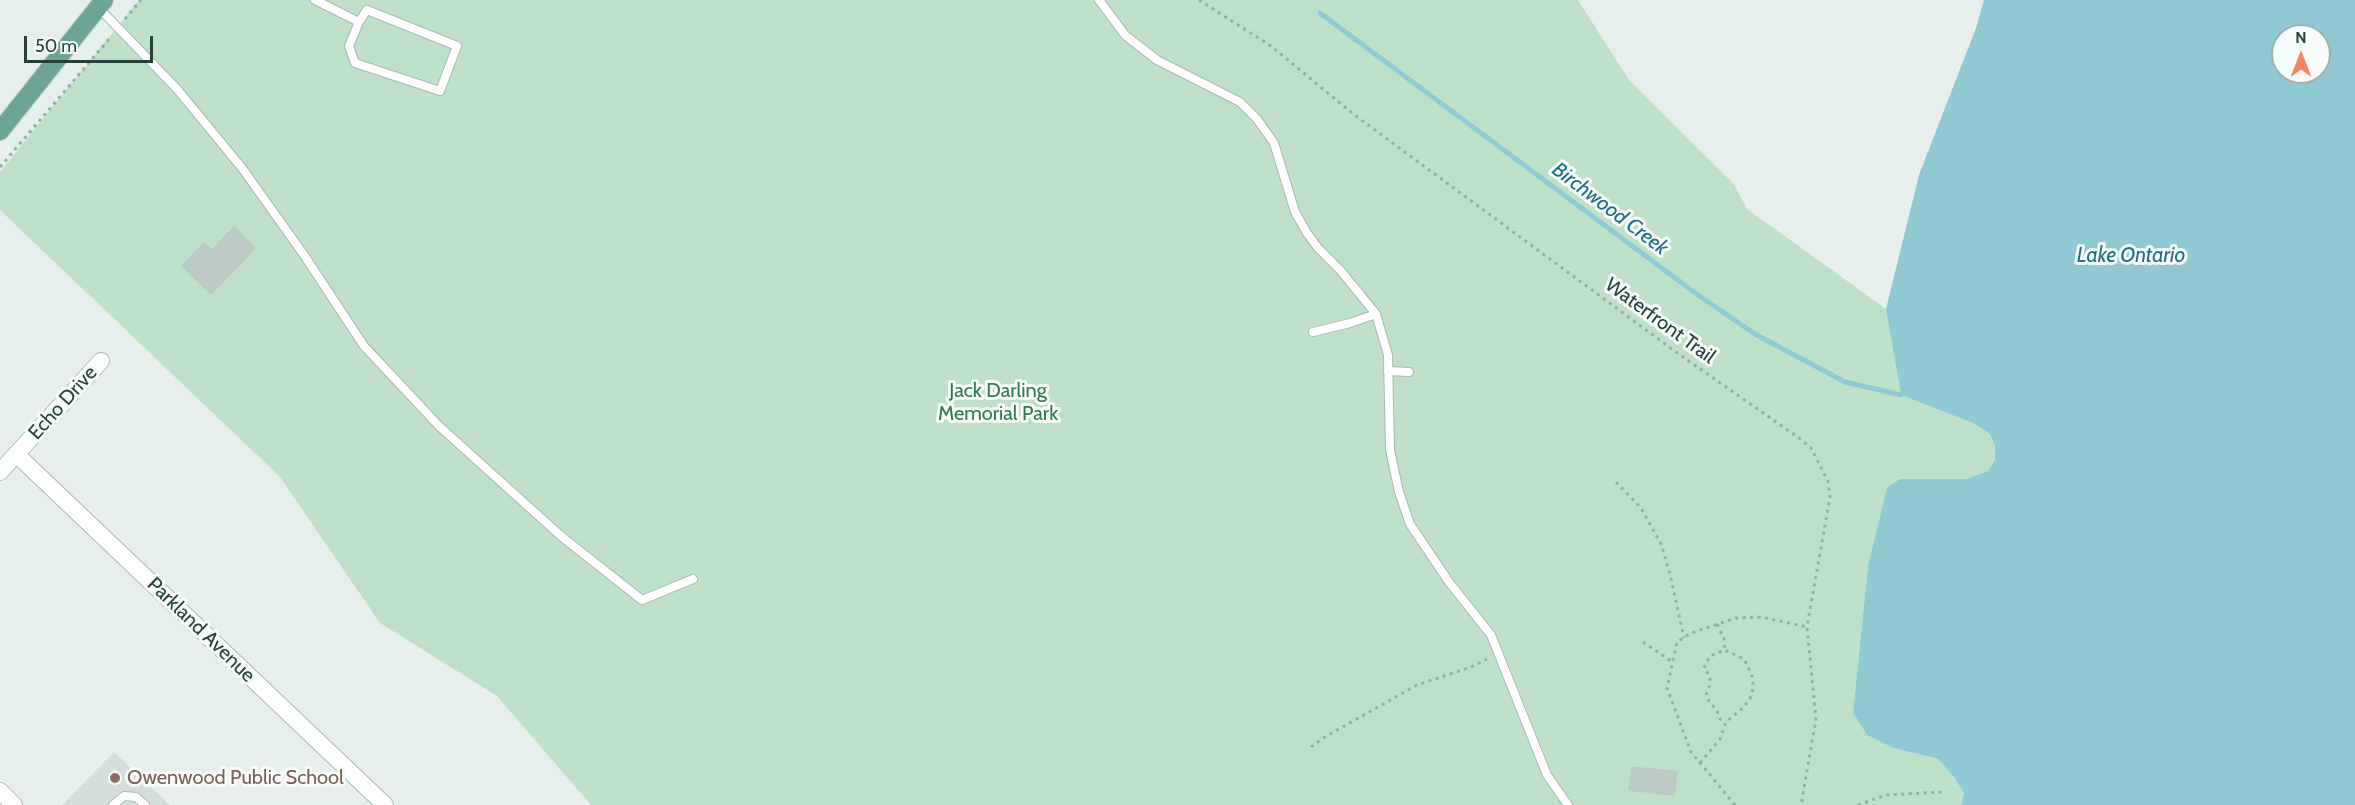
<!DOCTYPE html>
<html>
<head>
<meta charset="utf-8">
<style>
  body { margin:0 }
  #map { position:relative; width:2355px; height:805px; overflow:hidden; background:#e6efeb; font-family:Cabin,sans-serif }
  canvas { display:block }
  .north { position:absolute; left:2271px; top:24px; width:60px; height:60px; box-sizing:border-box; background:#f7fbf9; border:2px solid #a3b1ad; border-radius:50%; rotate:0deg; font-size:16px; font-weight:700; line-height:24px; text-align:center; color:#24423a }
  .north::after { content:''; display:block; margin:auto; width:21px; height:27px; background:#f4845f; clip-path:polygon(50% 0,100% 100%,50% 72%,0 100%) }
  .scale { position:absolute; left:24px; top:36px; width:129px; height:27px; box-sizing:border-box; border:3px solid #24423a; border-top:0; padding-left:8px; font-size:18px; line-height:21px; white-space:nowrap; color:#24423a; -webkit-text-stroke:4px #f7fbf9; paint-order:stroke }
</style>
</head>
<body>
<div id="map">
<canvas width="2355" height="805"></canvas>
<div class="north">N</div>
<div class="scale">50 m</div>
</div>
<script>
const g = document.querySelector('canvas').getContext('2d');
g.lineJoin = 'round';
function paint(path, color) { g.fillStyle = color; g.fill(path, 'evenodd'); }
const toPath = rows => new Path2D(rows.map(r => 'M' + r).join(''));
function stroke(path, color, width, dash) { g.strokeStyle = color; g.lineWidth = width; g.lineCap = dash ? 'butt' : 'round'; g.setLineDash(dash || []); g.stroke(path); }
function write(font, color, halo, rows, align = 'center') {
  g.font = font + ' Cabin,sans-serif'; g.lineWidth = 6; g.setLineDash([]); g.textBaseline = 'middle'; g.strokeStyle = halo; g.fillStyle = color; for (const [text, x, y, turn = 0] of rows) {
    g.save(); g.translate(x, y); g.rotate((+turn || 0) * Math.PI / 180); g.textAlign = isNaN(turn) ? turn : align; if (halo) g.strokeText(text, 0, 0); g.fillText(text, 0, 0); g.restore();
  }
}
paint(toPath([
  [114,752,170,805,62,805]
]), '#d4dfda');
paint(toPath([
  [139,0,1578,0,1629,80,1734,184,1747,209,1886,309,1901,395,1973,423,1990,434,1995,446,1995,460,1989,471,1966,479,1900,479,1868,566,1853,713,1867,735,1893,748,1938,759,1954,777,1964,793,1961,805,591,805,497,696,380,623,280,477,0,210,0,172]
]), '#bfe0c8');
paint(toPath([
  [1984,0,2355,0,2355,805,1961,805,1964,793,1954,777,1938,759,1893,748,1867,735,1853,713,1868,566,1887,488,1900,479,1966,479,1988,471,1995,460,1995,446,1990,434,1973,423,1901,395,1886,309,1919,175,1976,28],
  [2283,36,2319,36,2319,72,2283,72]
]), '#8ec9d4');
stroke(toPath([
  [1320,13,1698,295,1755,334,1845,382,1901,395]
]), '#8ec9d4', 5);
const building = toPath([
  [234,227,255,248,211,294,182,266,204,243,212,250,234,227],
  [1632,767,1677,772,1674,795,1629,790,1632,767]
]);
paint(building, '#bbcac4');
stroke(building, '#b8c9c2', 1.5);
const service = toPath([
  [315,0,359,22],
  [1099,0,1125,35,1157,60,1240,102,1257,119,1274,143,1295,212,1307,233,1318,248,1341,271,1376,314,1388,355,1390,450,1399,492,1410,524,1449,582,1491,635,1547,775,1568,805],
  [98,7,177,89,242,168,304,255,364,346,439,426,561,536,642,600,693,579],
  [367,10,457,46,440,91,355,63,349,46,359,22,367,10],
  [1313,332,1350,323,1376,314],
  [1388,371,1409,372],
  [113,805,124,796,136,797,145,805]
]);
const minor = toPath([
  [16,454,385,805],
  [0,472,101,361],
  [0,791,14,805]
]);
const primary = toPath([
  [0,131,104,0]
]);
stroke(service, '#a8b8b2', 10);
stroke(minor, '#a8b8b2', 18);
stroke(primary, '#c2cac8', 20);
stroke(toPath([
  [1199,0,1271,46,1352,113,1676,352,1799,438,1811,448,1828,481,1830,497,1807,627,1816,719,1801,805],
  [125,19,141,0],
  [0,167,110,38],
  [1616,482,1641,508,1661,544,1670,574,1684,638],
  [1717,624,1724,639,1725,650],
  [1643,642,1671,661],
  [1311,747,1323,738,1417,685,1471,667,1487,659],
  [1700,763,1720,739,1726,722,1743,708,1750,699,1753,689,1753,678,1744,659,1725,650,1710,656,1704,668,1710,676,1710,685,1706,695,1709,701,1717,711,1720,719,1726,722],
  [1735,805,1691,752,1667,688,1677,642,1691,633,1736,618,1761,617,1807,627],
  [1858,805,1886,795,1942,792]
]), '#86b3a5', 3, [3, 4.5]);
stroke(service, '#fff', 8);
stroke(minor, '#fff', 16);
stroke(primary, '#6aa596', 18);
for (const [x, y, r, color] of [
  [115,778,6,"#8d6e63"]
]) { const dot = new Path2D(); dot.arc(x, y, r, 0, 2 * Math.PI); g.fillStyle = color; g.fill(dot); stroke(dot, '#f7fbf9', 2); }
write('20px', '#24423a', '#f7fbf9', [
  ["Waterfront Trail",1660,321,36],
  ["Echo Drive",63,403,-48],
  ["Parkland Avenue",201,630,44]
]);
write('20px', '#2d7a4b', '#f7fbf9', [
  ["Jack Darling",998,391],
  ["Memorial Park",998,414]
]);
write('20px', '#785e54', '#f7fbf9', [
  ["Owenwood Public School",127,778]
], 'left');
write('italic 21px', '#1c6f80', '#f7fbf9', [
  ["Birchwood Creek",1610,209,37],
  ["Lake Ontario",2131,256]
]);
</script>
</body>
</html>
